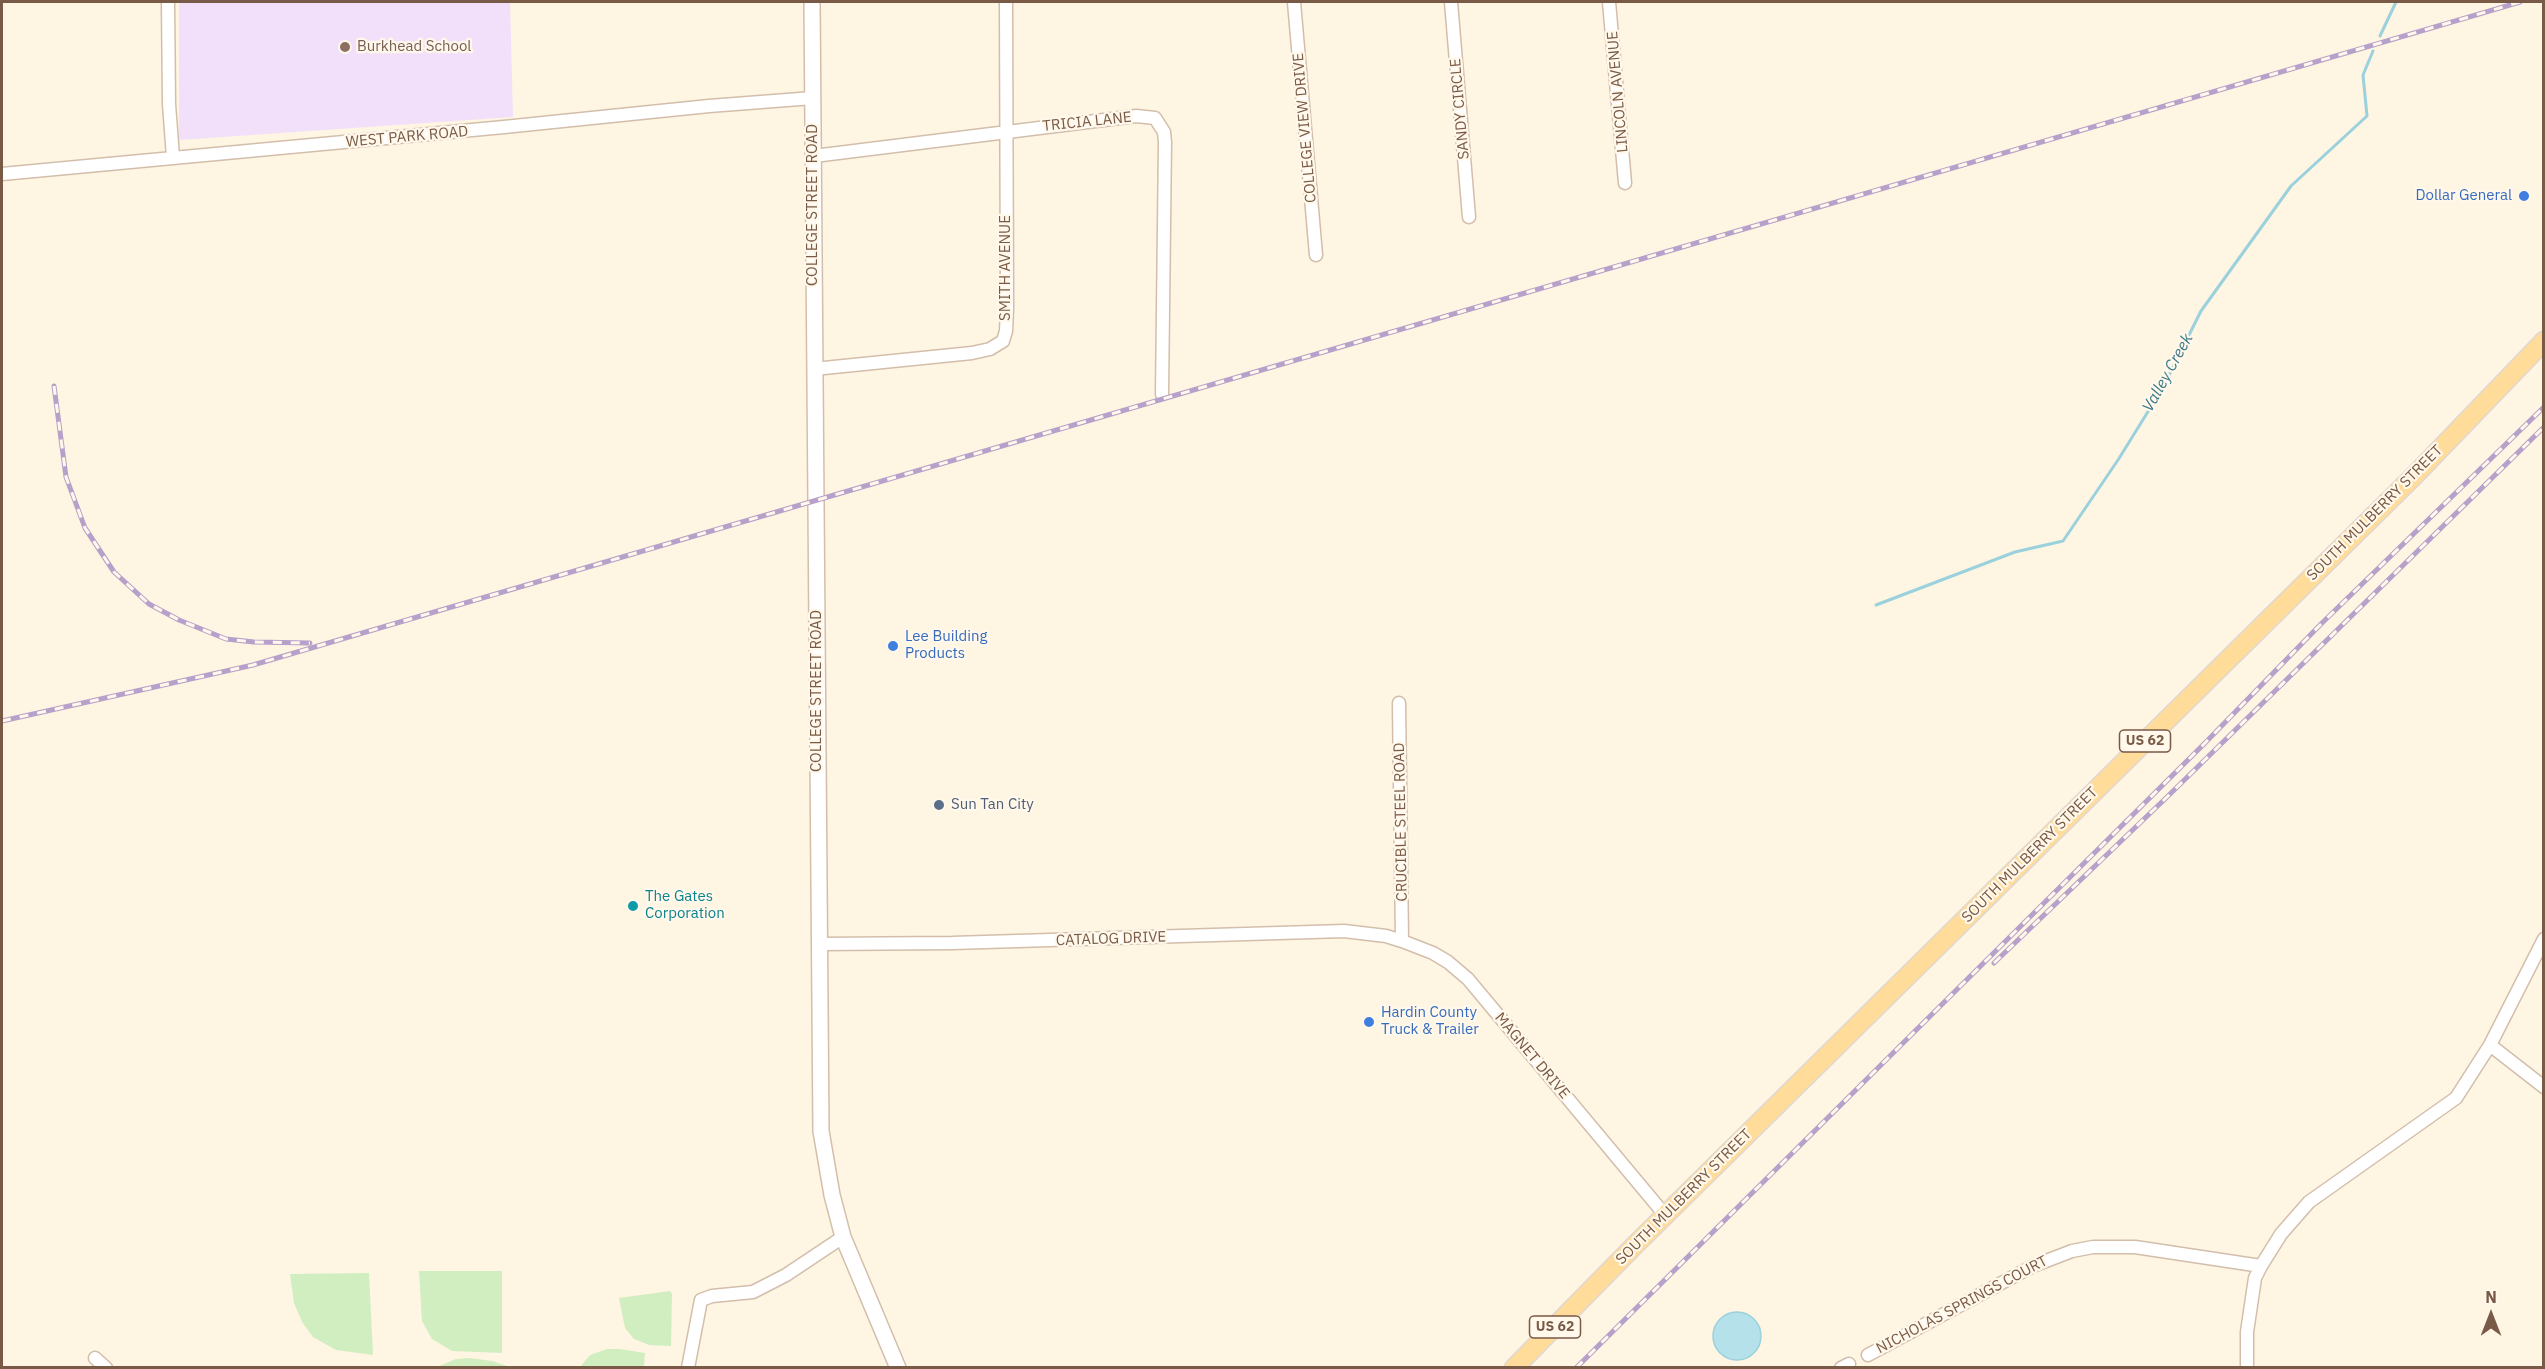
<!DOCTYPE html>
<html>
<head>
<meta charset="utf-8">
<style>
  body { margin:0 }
  #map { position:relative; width:2545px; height:1369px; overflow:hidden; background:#fef5e3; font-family:"IBM Plex Sans",sans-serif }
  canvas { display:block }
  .frame { position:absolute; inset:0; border:3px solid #795a46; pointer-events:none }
  .north { position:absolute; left:2461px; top:1285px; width:60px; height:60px; -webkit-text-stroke:4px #fff8eb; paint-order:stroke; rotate:0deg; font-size:16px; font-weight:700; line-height:24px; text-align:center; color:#795a46 }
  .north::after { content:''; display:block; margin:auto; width:21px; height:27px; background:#795a46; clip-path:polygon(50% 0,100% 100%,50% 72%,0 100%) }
</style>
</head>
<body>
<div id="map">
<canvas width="2545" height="1369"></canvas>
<div class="frame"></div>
<div class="north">N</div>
</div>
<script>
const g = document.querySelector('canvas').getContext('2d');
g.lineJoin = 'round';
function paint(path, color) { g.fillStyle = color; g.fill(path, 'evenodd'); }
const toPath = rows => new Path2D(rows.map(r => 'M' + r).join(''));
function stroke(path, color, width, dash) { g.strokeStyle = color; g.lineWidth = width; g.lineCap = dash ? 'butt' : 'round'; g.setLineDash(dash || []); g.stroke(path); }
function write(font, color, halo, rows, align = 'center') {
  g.font = font + ' "IBM Plex Sans",sans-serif'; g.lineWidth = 4.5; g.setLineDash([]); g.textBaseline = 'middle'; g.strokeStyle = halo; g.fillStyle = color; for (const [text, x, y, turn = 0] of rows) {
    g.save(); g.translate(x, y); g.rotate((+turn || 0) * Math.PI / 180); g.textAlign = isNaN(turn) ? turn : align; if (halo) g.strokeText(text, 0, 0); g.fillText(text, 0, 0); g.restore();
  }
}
paint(toPath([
  [179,2,510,2,513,117,179,140]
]), '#f2e0fb');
paint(toPath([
  [419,1271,502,1271,502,1353,452,1351,432,1339,422,1321],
  [369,1273,373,1355,336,1350,313,1337,302,1322,294,1303,290,1274],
  [670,1291,672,1294,671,1346,649,1345,634,1339,625,1328,619,1298],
  [607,1349,620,1349,645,1353,644,1367,580,1367,590,1355],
  [470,1358,492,1361,510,1367,437,1367,456,1359]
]), '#d1eec0');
const water = toPath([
  '1713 1336a24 24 0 1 1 48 0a24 24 0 1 1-48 0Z'
]);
paint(water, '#b5e1ea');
stroke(water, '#9ad1dd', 1.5);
stroke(toPath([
  [2380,36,2396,2],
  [1876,605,2015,552,2063,541,2118,460,2162,389,2201,311,2291,186,2367,116,2363,75,2373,51]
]), '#9ad1dd', 3);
const minor = toPath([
  [168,2,169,104,173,157],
  [1294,2,1316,255],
  [1451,2,1469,217],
  [1609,2,1625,183],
  [814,156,1136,116,1155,118,1164,132,1165,142,1162,394],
  [2,174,504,127,709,106,813,98],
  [814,369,972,353,990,349,1003,341,1006,331,1007,309,1006,2],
  [1399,703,1402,941],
  [819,944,952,943,1344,931,1386,936,1402,941,1433,953,1448,962,1468,979,1665,1215],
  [2490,1045,2544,1087],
  [1868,1355,2033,1266,2072,1251,2093,1247,2135,1247,2261,1266,2281,1234,2309,1202,2456,1098,2490,1045,2544,939],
  [95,1358,106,1368],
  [688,1368,701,1300,712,1296,753,1292,786,1275,843,1237],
  [1841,1368,1849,1364],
  [2247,1368,2247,1332,2255,1278,2261,1266]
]);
const tertiary = toPath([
  [812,2,821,1131,832,1195,843,1237,898,1368]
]);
const primary = toPath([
  [1514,1368,1636,1244,2415,475,2544,341]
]);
stroke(minor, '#d3beab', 15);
stroke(tertiary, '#d3beab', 18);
stroke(primary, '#dfd7d3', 21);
stroke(minor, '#fff', 12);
stroke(tertiary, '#fff', 15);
stroke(primary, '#ffdc99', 18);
const rail = toPath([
  [54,386,66,477,85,528,114,572,149,604,179,620,226,639,254,642,310,643],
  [2,721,253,665,2520,2],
  [1994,963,2167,797,2544,427],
  [1576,1368,2204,744,2322,623,2544,407]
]);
stroke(rail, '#b7a0c9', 5);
stroke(rail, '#fff8eb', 3, [9]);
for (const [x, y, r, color] of [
  [345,47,6,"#8d6e63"],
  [2524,196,6,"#3f7fe0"],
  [893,646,6,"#3f7fe0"],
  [939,805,6,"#5c6f8a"],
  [633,906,6,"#0f9aa8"],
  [1369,1022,6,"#3f7fe0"]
]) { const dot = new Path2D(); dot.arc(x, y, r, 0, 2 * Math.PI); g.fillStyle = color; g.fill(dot); stroke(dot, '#fff8eb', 2); }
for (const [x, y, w] of [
  [2145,741,51],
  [1555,1327,51]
]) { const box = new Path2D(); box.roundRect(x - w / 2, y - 11, w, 22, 4.5); g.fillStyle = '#fff8eb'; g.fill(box); stroke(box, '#795a46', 1.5); }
write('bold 14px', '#795a46', null, [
  ["US 62",2145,741],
  ["US 62",1555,1327]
]);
write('15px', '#785e54', '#fff8eb', [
  ["Burkhead School",357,47]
], 'left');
write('15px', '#795a46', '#fff8eb', [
  ["LINCOLN AVENUE",1618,92,-95],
  ["SANDY CIRCLE",1460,109,-95],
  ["TRICIA LANE",1087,122,-6],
  ["COLLEGE VIEW DRIVE",1305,128,-95],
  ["WEST PARK ROAD",407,137,-5],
  ["COLLEGE STREET ROAD",813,205,-90],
  ["SMITH AVENUE",1006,268,-90],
  ["SOUTH MULBERRY STREET",2375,513,-45],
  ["COLLEGE STREET ROAD",817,691,-90],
  ["CRUCIBLE STEEL ROAD",1401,822,-91],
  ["SOUTH MULBERRY STREET",2030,855,-45],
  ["CATALOG DRIVE",1111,939,-2],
  ["MAGNET DRIVE",1532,1056,50],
  ["SOUTH MULBERRY STREET",1684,1197,-45],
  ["NICHOLAS SPRINGS COURT",1962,1305,-28]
]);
write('15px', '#366cbe', '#fff8eb', [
  ["Dollar General",2512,196,"right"],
  ["Lee Building",905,637],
  ["Products",905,654],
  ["Hardin County",1381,1013],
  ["Truck & Trailer",1381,1030]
], 'left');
write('15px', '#4e5e75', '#fff8eb', [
  ["Sun Tan City",951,805]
], 'left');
write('15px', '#0d838f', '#fff8eb', [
  ["The Gates",645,897],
  ["Corporation",645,914]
], 'left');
write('italic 16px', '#3b7987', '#fff8eb', [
  ["Valley Creek",2168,373,-61]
]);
</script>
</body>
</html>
